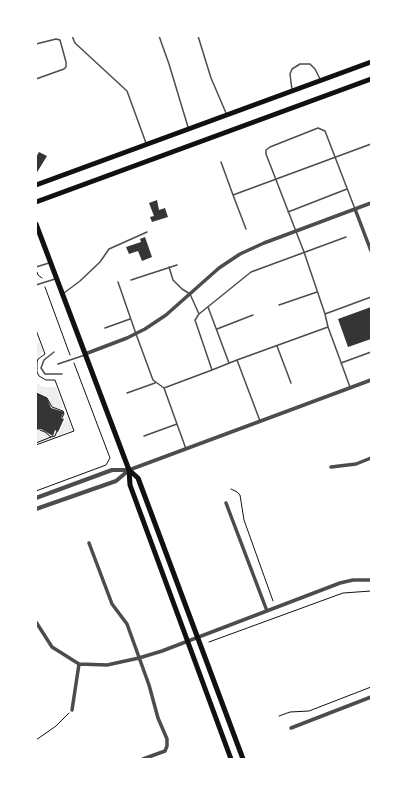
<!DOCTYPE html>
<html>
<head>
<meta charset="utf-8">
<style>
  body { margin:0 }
  #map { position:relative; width:407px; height:795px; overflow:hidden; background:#fff; font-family:"Varela Round",sans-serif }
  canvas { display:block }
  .frame { position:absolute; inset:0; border:37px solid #fff; pointer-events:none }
</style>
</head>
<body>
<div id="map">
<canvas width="407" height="795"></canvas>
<div class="frame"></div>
</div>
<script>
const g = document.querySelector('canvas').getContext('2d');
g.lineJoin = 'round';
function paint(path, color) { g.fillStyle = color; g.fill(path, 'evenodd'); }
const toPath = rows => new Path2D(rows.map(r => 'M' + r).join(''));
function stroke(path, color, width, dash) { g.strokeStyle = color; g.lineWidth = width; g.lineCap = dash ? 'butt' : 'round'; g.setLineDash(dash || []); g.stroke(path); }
paint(toPath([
  [39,342,43,352,36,359,36,343],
  [36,383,43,387,56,387,63,408,61,409,50,406,36,393],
  [67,415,72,430,58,436],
  [41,429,53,435,55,430,59,432,56,437,36,444,36,431]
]), '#eee');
paint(toPath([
  [39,152,47,156,36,174,36,157],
  [157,200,159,210,165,208,168,217,152,222,150,217,154,216,149,203],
  [145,237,152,257,142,261,138,251,129,254,126,247,141,242,140,239],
  [371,307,371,339,348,347,338,319],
  [36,393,47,398,51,408,64,412,61,418,64,419,58,432,55,430,53,436,41,429,36,430]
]), '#353535');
stroke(toPath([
  [37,272,38,275,42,278],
  [45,287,70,355],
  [36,330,45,354,38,359,37,362,37,372,39,376,46,380,55,380,74,431,36,445],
  [36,393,47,398,52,407,63,411,64,414,62,418],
  [51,437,55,436,57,431],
  [36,443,51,437,45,432,40,430],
  [231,489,237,492,240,495,244,520,273,601],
  [36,491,106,465,110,458,74,363],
  [209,642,343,593,371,591],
  [279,716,290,712,309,711,371,687],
  [36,740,56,726,69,713]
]), '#111', 1);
stroke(toPath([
  [72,36,75,43,127,91,146,143],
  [159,36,169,64,188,127],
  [198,36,211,78,226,113],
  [36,44,56,39,60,40,66,62,66,67,64,69,36,79],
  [292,90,290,74,292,69,300,64,310,64,315,69,320,79],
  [221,162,233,195],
  [288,212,347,189],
  [246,229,233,195,371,144],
  [36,267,49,263],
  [169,267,173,280,182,289,190,294,199,314],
  [131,280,177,265],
  [118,282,136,334,153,380,164,388],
  [36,285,55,279],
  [64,293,80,281,100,262,109,249,147,232],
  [279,305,317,292],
  [208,307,229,363],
  [325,314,304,252,266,154,266,150,270,147,318,128,325,131,355,209],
  [328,327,350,387],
  [105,328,130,319],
  [217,329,253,315],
  [277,346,291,383],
  [54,352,44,360,41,368,45,374,62,374],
  [237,360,328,327,325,314,371,297],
  [341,363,371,352],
  [58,364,85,355],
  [212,370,195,320,199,314,251,272,346,237],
  [127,393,155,383],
  [144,436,177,424],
  [186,449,164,388,212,370,237,360,260,421]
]), '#4c4c4c', 1.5);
stroke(toPath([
  [355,209,371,251],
  [85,354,127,338,145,329,166,315,219,268,240,254,264,243,371,203],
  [331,467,356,464,371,458],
  [226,503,267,611],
  [89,543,112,604,127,624,149,685,158,718,167,739,167,746,165,751,143,759],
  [36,622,52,647,79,664,107,665,139,658,162,651,340,583,353,580,371,580],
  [72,710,79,664],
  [291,728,371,697]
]), '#4c4c4c', 3.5);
stroke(toPath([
  [36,498,112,470,129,470,371,380],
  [36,509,116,481,129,470]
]), '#4c4c4c', 4);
stroke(toPath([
  [36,185,371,62],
  [36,202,371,79],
  [36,224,129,470,130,485,231,759],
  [129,470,138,478,243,759]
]), '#111', 5);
</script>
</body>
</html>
